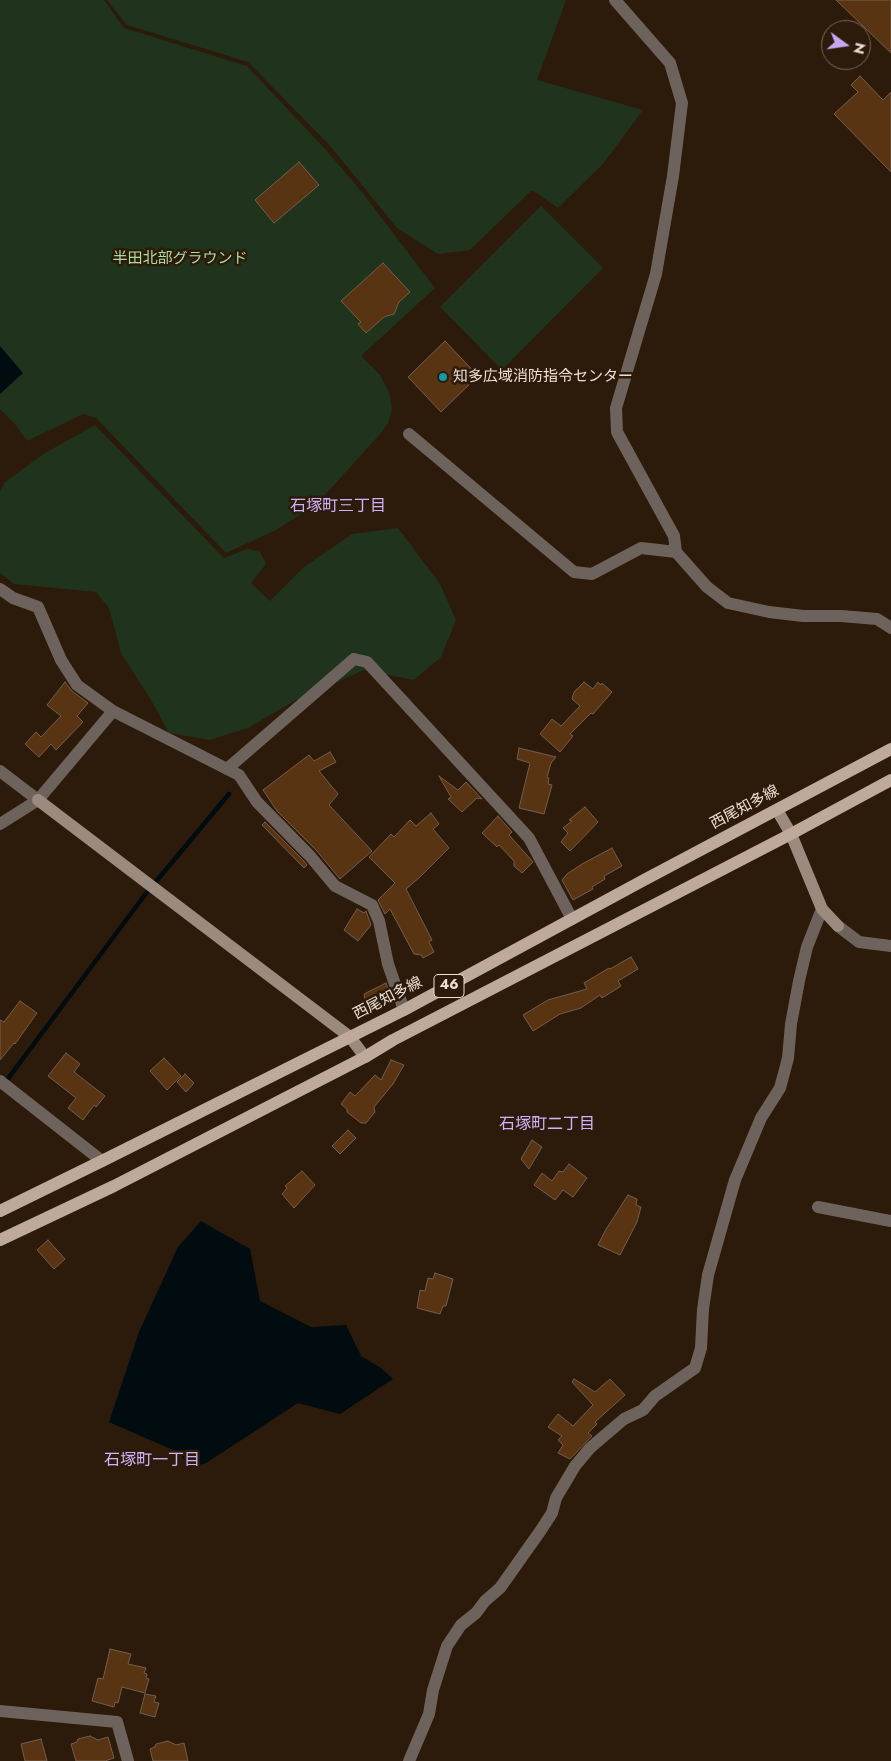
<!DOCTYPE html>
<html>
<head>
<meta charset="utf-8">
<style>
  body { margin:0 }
  #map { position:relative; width:891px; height:1761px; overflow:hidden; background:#2c1a0a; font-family:Jost,sans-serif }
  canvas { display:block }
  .north { position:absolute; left:821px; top:20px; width:50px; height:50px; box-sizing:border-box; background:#2c1a0a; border:1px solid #79695b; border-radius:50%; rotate:104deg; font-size:14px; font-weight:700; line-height:20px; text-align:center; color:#ecdfd5 }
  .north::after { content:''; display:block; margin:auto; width:18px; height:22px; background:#c3a7f2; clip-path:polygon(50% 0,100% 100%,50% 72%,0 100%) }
</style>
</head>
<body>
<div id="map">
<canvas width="891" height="1761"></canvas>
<div class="north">N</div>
</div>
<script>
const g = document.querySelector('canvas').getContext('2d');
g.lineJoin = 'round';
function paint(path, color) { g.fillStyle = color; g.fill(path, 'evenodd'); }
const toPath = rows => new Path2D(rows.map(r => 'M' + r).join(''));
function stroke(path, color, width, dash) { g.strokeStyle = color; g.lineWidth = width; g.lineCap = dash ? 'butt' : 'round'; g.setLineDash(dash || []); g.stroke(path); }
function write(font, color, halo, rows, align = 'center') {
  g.font = font + ' Jost,"Noto Sans JP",sans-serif'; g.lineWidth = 5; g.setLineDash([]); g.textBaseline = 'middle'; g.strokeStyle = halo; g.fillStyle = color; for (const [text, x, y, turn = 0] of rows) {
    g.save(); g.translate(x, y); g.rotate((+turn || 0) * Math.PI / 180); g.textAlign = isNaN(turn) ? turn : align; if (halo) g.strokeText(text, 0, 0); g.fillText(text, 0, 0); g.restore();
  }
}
paint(toPath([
  [0,0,104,0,124,28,247,66,327,151,361,191,435,288,361,356,380,375,389,392,392,409,388,423,381,433,316,505,276,530,226,553,96,418,83,414,27,441,14,423,0,409],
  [107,0,566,0,537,80,643,110,603,164,558,208,532,190,470,250,438,254,397,228,331,147,248,62,127,25],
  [541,206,603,268,502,370,440,307],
  [95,425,224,558,247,549,260,552,266,564,251,583,270,601,304,567,352,534,398,528,440,584,456,620,441,657,414,680,364,670,296,700,248,728,210,740,169,733,151,700,121,653,109,608,96,592,14,584,0,573,0,492,5,482,45,453]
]), '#20341d');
paint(toPath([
  [0,346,23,373,0,394],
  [201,1221,250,1249,260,1301,311,1327,346,1325,361,1356,381,1368,393,1379,340,1414,298,1403,206,1463,189,1468,180,1453,109,1422,139,1332,178,1247]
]), '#000c0f');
stroke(toPath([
  [4,1084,144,896,229,794]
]), '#000c0f', 4.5);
const building = toPath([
  [836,0,891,0,891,53,836,0],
  [860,76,883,100,891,92,891,172,834,114,858,92,851,85,860,76],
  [299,162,319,185,274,223,255,200,299,162],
  [383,263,410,292,399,302,394,314,384,317,366,333,358,324,361,322,341,301,383,263],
  [445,341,478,376,441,412,408,377,445,341],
  [65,682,72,691,88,703,77,716,83,722,56,750,51,744,39,757,25,744,36,732,41,737,61,716,47,705,65,682],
  [584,682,593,689,598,682,601,685,602,683,612,692,593,714,591,713,570,734,573,736,560,752,540,734,552,719,561,726,580,706,572,699,574,692,584,682],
  [519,748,556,757,551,763,547,777,549,778,548,784,552,785,544,814,519,808,530,763,517,759,519,748],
  [330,752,336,762,319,771,338,794,329,805,372,851,340,879,316,850,277,811,263,790,309,755,314,761,330,752],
  [439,776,458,790,466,782,482,799,477,798,462,812,448,799,451,797,439,776],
  [585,807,598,822,570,851,561,842,568,833,563,828,572,821,569,820,585,807],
  [431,813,439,824,433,829,449,848,420,877,406,889,432,940,429,942,434,952,423,958,421,955,414,954,390,909,385,914,378,900,395,883,369,857,391,834,394,837,410,820,416,826,431,813],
  [498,816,512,832,509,835,533,862,522,873,514,866,514,861,499,845,497,847,482,833,498,816],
  [265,822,304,861,307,865,304,868,262,825,265,822],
  [612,848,622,866,604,876,605,879,592,887,593,889,573,900,562,880,567,874,582,864,612,848],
  [357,909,364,913,366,911,371,925,358,941,344,930,357,909],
  [631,957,638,969,618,981,621,986,602,998,600,995,581,1008,560,1014,533,1031,523,1015,548,1000,587,989,584,983,609,968,610,969,631,957],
  [386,983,390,995,366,1006,364,994,386,983],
  [20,1001,37,1013,15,1044,14,1043,0,1060,0,1020,4,1022,20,1001],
  [66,1053,80,1064,74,1072,105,1096,96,1107,94,1105,83,1120,68,1108,76,1098,48,1076,66,1053],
  [164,1058,181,1076,167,1090,150,1071,164,1058],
  [391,1060,404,1065,393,1084,374,1107,375,1112,366,1123,361,1123,347,1112,347,1109,341,1104,350,1092,355,1096,375,1075,381,1080,391,1060],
  [185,1074,194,1083,186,1092,177,1082,185,1074],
  [348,1130,356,1138,340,1154,332,1146,348,1130],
  [532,1140,542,1147,529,1169,521,1159,532,1140],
  [569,1164,587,1178,573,1197,563,1190,555,1200,534,1185,542,1173,552,1181,559,1171,563,1172,569,1164],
  [302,1171,315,1185,294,1208,282,1194,287,1188,285,1186,302,1171],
  [628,1195,637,1199,636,1205,641,1207,637,1222,620,1255,598,1245,605,1231,628,1195],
  [48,1240,65,1259,54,1269,37,1250,48,1240],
  [435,1273,453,1279,446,1306,443,1306,440,1314,417,1308,420,1290,425,1291,428,1278,433,1279,435,1273],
  [574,1379,595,1392,610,1379,625,1395,595,1422,597,1424,588,1433,592,1436,570,1459,558,1453,563,1445,558,1440,562,1436,548,1427,558,1414,573,1426,593,1405,572,1382,574,1379],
  [110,1649,131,1654,128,1664,146,1668,144,1673,147,1674,146,1678,149,1679,145,1693,122,1687,118,1703,115,1702,114,1707,92,1701,98,1678,103,1679,110,1649],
  [145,1694,156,1696,154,1702,159,1703,155,1717,140,1713,145,1694],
  [90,1736,98,1740,108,1737,114,1758,105,1761,76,1761,71,1744,77,1742,78,1739,90,1736],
  [41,1739,47,1761,25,1761,21,1744,41,1739],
  [168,1741,176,1745,184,1743,188,1761,153,1761,150,1749,155,1747,156,1744,168,1741]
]);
paint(building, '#583412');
stroke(building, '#745e4d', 1);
stroke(toPath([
  [615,0,670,63,682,103,673,176,656,274,616,408,617,432,674,536,676,552,707,587,728,603,769,612,803,616,841,616,877,619,891,628],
  [409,434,574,572,592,574,641,548,676,552],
  [0,589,13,598,38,607,61,660,77,685,113,711,239,775,257,802,310,856,335,886,372,905,379,921,388,964,404,1010],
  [227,769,354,659,367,662,529,838,572,919],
  [0,771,38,800],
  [0,824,38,800,113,711],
  [838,926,859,942,891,946],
  [0,1081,102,1161],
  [818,1207,891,1221],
  [0,1711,117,1722,128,1761],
  [409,1761,429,1714,433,1690,447,1646,461,1625,476,1613,485,1601,500,1588,541,1530,552,1513,556,1498,575,1466,590,1448,624,1419,643,1410,655,1396,695,1368,701,1348,703,1309,708,1275,735,1180,761,1118,780,1088,788,1058,791,1024,799,981,807,947,822,909]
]), '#6e635c', 12);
stroke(toPath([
  [38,800,350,1037,365,1057],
  [777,810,791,834,822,909,838,926]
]), '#9b8b7f', 12);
stroke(toPath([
  [0,1211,102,1161,404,1010,644,880,891,749],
  [0,1240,114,1186,365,1057,393,1040,791,834,891,780]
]), '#bfa99a', 12);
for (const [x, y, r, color] of [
  [443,377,5,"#0f9aa8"]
]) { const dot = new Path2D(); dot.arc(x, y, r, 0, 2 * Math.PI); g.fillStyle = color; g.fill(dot); stroke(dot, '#2c1a0a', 2); }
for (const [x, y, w] of [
  [449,986,30]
]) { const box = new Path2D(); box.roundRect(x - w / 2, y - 11.5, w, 23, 4); g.fillStyle = '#2c1a0a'; g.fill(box); stroke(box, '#ecdfd5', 1); }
write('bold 14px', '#ecdfd5', null, [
  ["46",449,986]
]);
write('15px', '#aadea0', '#2c1a0a', [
  ["半田北部グラウンド",180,259]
]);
write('15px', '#ecdfd5', '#2c1a0a', [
  ["知多広域消防指令センター",453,377]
], 'left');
write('15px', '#ecdfd5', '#2c1a0a', [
  ["西尾知多線",745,808,-28],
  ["西尾知多線",388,999,-27]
]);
write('16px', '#cdb4fa', '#2c1a0a', [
  ["石塚町三丁目",338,507],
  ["石塚町二丁目",547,1125],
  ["石塚町一丁目",152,1461]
]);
</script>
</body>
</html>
